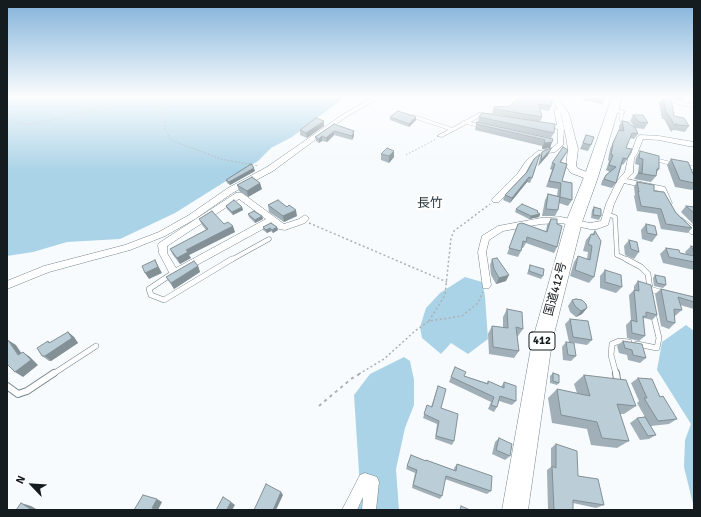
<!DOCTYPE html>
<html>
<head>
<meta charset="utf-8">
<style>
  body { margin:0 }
  #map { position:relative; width:701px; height:517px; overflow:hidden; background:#f7fbfd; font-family:Signika,sans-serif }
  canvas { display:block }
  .frame { position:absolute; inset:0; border:8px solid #151c1f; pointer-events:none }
  .north { position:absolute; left:12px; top:465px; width:40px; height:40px; -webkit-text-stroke:3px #fff; paint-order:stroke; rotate:295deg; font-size:11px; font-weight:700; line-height:16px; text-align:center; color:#151c1f }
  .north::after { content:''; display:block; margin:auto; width:14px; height:18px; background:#151c1f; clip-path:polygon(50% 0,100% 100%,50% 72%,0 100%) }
</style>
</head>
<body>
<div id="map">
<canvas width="701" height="517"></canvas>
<div class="frame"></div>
<div class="north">N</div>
</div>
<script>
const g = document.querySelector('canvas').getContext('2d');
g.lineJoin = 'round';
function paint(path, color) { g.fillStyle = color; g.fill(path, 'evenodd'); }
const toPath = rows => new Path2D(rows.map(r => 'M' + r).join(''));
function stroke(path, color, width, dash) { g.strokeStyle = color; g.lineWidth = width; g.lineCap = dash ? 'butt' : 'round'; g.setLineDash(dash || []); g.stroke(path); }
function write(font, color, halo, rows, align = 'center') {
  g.font = font + ' Signika,"Noto Sans JP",sans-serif'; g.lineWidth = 4; g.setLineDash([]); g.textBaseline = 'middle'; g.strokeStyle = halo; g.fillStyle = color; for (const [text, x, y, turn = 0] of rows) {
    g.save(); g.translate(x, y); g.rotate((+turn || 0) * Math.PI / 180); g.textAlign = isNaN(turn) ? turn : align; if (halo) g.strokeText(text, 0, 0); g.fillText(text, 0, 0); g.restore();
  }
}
paint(toPath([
  [7,97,345,97,292,137,271,148,258,161,175,213,120,239,67,242,33,252,7,256],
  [465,277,482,282,485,296,488,339,468,354,451,343,441,354,422,338,420,327,426,308,440,293],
  [686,325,694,331,694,508,684,467,685,440,691,424,657,370,662,342],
  [404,357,410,361,414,380,414,405,405,428,396,469,399,510,353,510,361,503,354,395,370,374]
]), '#abd3e7');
const laneFar3 = toPath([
  [653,97,693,106],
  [622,112,621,120,625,124],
  [412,116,451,129],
  [464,122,481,126],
  [653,159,673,164],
  [685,166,694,168]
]);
const laneFar2 = toPath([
  [607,214,615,217,617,255,628,260],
  [231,260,269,239]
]);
const laneFar1 = toPath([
  [626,259,641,267,648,274,650,289,663,293],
  [170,275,149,289,151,295,164,300,232,259],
  [637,344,657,348,659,338,653,313],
  [53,374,96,346],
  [616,374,611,355,612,344,619,341,629,342]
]);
const lane = toPath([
  [616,373,617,379],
  [7,386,18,394,27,391,54,373]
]);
const street = toPath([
  [373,97,381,97,346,117,273,171,234,192,195,219,165,236,130,250,49,272,7,289,7,281,44,266,125,245,159,232,189,215,228,188,267,167,342,115,373,97],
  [689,97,694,97,694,105,691,103,689,97],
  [562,107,565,109,560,111,564,128,563,145,555,152,542,154,531,163,524,176,499,202,493,202,492,200,493,198,518,173,526,161,538,151,551,149,558,143,558,129,540,125,543,123,557,125,554,110,562,107],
  [613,107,624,111,625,112,622,114,611,110,611,108,613,107],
  [479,113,491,114,494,116,491,118,480,117,442,137,437,136,479,113],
  [640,135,659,136,694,142,694,146,688,146,659,140,643,139,637,154,634,158,633,173,627,179,665,187,672,203,671,205,665,205,659,191,624,183,614,204,608,225,597,229,590,229,561,223,541,224,503,231,489,240,486,252,491,285,489,288,483,288,478,252,482,236,498,226,541,218,561,217,590,223,601,221,606,204,617,181,625,172,628,158,631,154,637,137,640,135],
  [236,193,242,193,284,224,299,219,305,215,309,218,305,223,285,230,279,229,272,224,177,276,171,276,159,253,158,245,159,243,236,193],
  [239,199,266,219,176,268,167,253,167,246,239,199],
  [682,218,694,227,694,235,691,234,679,223,678,221,682,218],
  [365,473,377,477,379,482,376,510,362,510,363,497,357,510,342,510,360,475,365,473]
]);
const secondary = toPath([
  [550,97,558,97,569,114,578,149,576,166,579,169,595,175,596,177,595,179,587,179,571,173,566,166,568,149,566,137,561,114,550,97]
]);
const highway = toPath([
  [612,97,622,97,598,177,582,222,552,342,528,510,502,510,532,342,566,222,584,177,612,97]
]);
stroke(laneFar3, '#75868e', 3.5);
stroke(laneFar2, '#75868e', 5);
stroke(laneFar1, '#75868e', 6);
stroke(lane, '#75868e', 8);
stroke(street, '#75868e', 1);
stroke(secondary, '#75868e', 1);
stroke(highway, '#75868e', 1);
stroke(toPath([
  [154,97,166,116,165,129,171,140,221,159,259,166],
  [7,118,27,125,60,118,136,97],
  [406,155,436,139]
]), '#abb0b2', 1, [1.5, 2]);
stroke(toPath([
  [309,223,447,282],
  [429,321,445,295,451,238,454,231,490,204],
  [359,374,384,359,415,331,429,321,462,316,478,303,483,292]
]), '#abb0b2', 1.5, [2, 2.5]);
stroke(toPath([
  [319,406,351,379,361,373]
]), '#abb0b2', 2, [3, 4]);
stroke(laneFar3, '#fff', 3);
stroke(laneFar2, '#fff', 4);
stroke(laneFar1, '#fff', 5);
stroke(lane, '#fff', 6);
paint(street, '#fff');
paint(secondary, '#fff');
paint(highway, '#fff');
paint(toPath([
  [528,97,544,97,544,101,545,97,552,97,551,106,549,111,540,109,542,117,540,122,493,114,492,112,494,107,510,106,528,98],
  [582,97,605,97,605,99,602,104,582,100],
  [670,97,684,97,682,100,670,98],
  [663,98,674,116,689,126,685,132,674,130,673,130,671,132,664,119,662,119,659,103],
  [633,115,648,123,644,129,635,128,638,134,634,139,629,138,626,148,627,159,623,165,622,164,616,183,612,188,601,185,602,181,606,175,610,172,606,170,609,161,608,160,610,149,616,136,619,130,619,126,622,121,635,128,630,121],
  [390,117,416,120,409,127,390,120],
  [479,117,554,133,551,138,478,122],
  [324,121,324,126,307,138,300,135,300,130],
  [334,124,354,136,352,140,334,135,327,142,322,141,319,143,316,141,315,137],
  [476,124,552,142,550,148,542,149,542,146,475,130],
  [586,135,591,145,588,151,580,149],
  [568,150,561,162,562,181,572,200,568,206,559,203,558,210,555,216,542,216,545,200,548,194,557,196,558,189,546,187,552,170,550,169,552,163],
  [640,151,659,169,656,173,656,176,651,182,634,179,638,173,639,165,635,164,636,158],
  [542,152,548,155,538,166,540,158],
  [381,154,394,157,389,163,381,160],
  [671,159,694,176,694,188,692,190,675,187,667,165],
  [255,171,230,185,227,183,226,180],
  [527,172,532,178,530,183,527,182,510,203,503,200,505,195],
  [637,182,654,191,692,228,688,233,661,229,657,214,637,211,634,196,635,195,634,187],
  [237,185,262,189,248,197,239,191],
  [268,205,297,216,284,222,269,212],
  [226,206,242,207,243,210,233,215,227,209],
  [686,206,694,207,694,225,681,212],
  [594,207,601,216,599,220,591,218,592,210],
  [516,209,537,212,540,214,539,217,529,219,515,212],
  [248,214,262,216,263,219,255,223,249,217],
  [199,219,224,224,235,232,189,255,191,258,180,264,173,255,170,249,206,230,202,225],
  [551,219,557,224,557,247,554,253,526,243,523,248,522,248,521,251,518,257,507,254,518,224,546,231,547,225],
  [271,223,278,230,273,233,271,231,267,233,263,230,263,227],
  [646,224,657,235,652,242,642,239,641,230],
  [595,231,594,277,589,283,570,276,574,262,578,256,587,259,588,252,583,251,586,240,591,234,592,234],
  [629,240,639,252,634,259,625,255,624,246],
  [691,246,694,247,694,270,663,263,660,254,666,248,680,253,686,254,685,252],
  [492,259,506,281,496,284,491,275,490,265],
  [530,265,543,276,541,279,527,274],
  [198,266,200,272,174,289,166,277],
  [605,270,622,287,616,293,600,288,600,276],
  [655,275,666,285,663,288,654,286,653,278],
  [638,281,657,315,652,320,644,318,643,319,645,336,639,341,627,338,626,325,631,320,629,295,634,290,634,286],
  [661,289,694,297,694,309,680,305,682,310,675,316,675,323,669,329,661,326,655,294],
  [572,300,587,308,582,314,576,317,570,312,568,306],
  [507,309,523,329,518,336,517,336,519,351,514,358,489,354,488,334,492,326,503,328,503,317],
  [570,319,592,340,587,345,569,342,565,324],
  [68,332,74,337,78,343,51,361,49,361,42,356,48,341,50,343],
  [623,341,646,358,640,363,628,360,627,355,619,353,617,346],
  [566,342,576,356,571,361,563,360,562,347],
  [455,367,464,376,487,383,488,381,501,387,504,382,516,401,512,405,499,401,497,407,494,412,488,409,491,402,449,382],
  [553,373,559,383,557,385,550,383,550,376],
  [584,375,636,406,624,414,620,414,629,441,617,448,591,445,587,429,552,423,548,398,557,389,577,393,574,384],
  [638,378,660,397,677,419,669,424,651,426,656,435,649,439,640,440,630,423,637,418,645,417,637,403,639,401,631,383],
  [438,386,441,408,454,441,452,445,435,439,437,424,423,418,427,405,431,407],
  [499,438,510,456,505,460,492,454,495,442],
  [556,444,578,476,604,505,596,508,573,503,573,510,548,510,547,470,551,467,551,448],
  [411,455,425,461,426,460,454,470,454,468,457,464,491,491,487,494,445,479,442,496,440,499,412,488,415,473,406,469]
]), '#a1b0b8');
paint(toPath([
  [416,117,416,120,409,127,409,124],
  [324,121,324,126,307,138,306,133],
  [334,131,334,135,327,142,326,138],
  [354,131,354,136,352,140,352,136],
  [322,136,322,141,319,143,319,139],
  [552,142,550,148,542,149,544,143],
  [551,149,548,155,538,166,541,160],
  [394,151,394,157,389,163,389,156],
  [254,168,255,171,230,185,229,182],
  [529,177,527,182,510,203,512,198],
  [260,183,262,189,248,197,247,191],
  [242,207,243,210,233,215,232,212],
  [296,210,297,216,284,222,283,216],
  [540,214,539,217,529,219,531,216],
  [262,216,263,219,255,223,255,220],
  [233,226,235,232,189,255,191,258,180,264,177,258,186,250],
  [277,227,278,230,273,233,272,230],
  [270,228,271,231,267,233,266,230],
  [155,260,162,273,149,279,145,273],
  [198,266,200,272,174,289,171,283],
  [509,275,506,281,496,284,499,278],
  [587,308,582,314,576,317,581,311],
  [68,332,74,337,78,343,51,361,45,356,48,341,54,346],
  [8,340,16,345,26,360,18,355],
  [23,352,30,357,38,365,23,377,15,372],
  [281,492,283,495,276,510,273,510],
  [157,499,162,502,158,510,155,510,152,508],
  [231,502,235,505,232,510,229,510,227,509],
  [21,503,31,506,38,510,32,510]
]), '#839096');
const building = toPath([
  [518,97,528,98,528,97,544,97,544,102,546,97,552,97,551,106,539,104,542,117,495,109,494,107,510,106,518,97],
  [663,98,671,99,674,116,684,118,689,126,678,125,676,123,676,125,675,126,668,114,666,113,663,98],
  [398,111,416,117,409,124,390,117,398,111],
  [482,113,555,124,554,133,479,117,482,113],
  [633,115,643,115,648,123,639,122,633,115],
  [316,118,324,121,306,133,300,130,316,118],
  [622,121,628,122,636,129,638,134,632,133,626,148,632,149,627,159,623,158,616,183,604,179,606,175,616,167,609,165,613,155,611,155,613,143,619,130,624,131,622,121],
  [477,122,553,139,552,142,544,143,545,140,476,124,477,122],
  [334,124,354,131,352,136,334,131,326,138,322,136,319,139,315,137,334,124],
  [586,135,594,137,591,145,583,143,586,135],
  [563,147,568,150,560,162,567,164,562,181,572,183,572,200,560,197,561,183,549,181,555,164,552,163,563,147],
  [387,148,394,151,389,156,381,154,387,148],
  [551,148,551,149,541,160,542,152,551,148],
  [640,151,659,156,659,169,657,169,656,176,638,173,642,173,643,159,639,158,640,151],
  [540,154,532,178,529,177,512,198,505,195,527,172,534,159,540,154],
  [671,159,688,162,694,176,694,183,680,180,671,159],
  [251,164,254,168,229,182,226,180,251,164],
  [252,177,260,183,247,191,237,185,252,177],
  [637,182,654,185,654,191,664,192,676,213,692,228,666,224,661,209,641,206,638,191,639,192,637,182],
  [548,194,560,197,558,210,546,209,548,194],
  [234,200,242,207,232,212,226,206,234,200],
  [278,200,287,207,289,205,296,210,283,216,268,205,278,200],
  [522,204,538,211,537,212,540,214,531,216,516,209,522,204],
  [686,206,694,207,694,213,686,206],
  [594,207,601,209,601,216,593,215,594,207],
  [212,211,224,224,228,222,233,226,186,250,188,252,177,258,170,249,208,229,199,219,212,211],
  [254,211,262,216,255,220,248,214,254,211],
  [551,219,557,219,557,224,562,226,557,247,527,237,526,242,523,241,521,251,509,248,518,224,522,223,547,232,551,219],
  [271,223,277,227,272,230,270,228,266,230,263,227,271,223],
  [646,224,655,226,657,235,647,233,646,224],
  [595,231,601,241,594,277,575,270,578,256,590,260,592,246,588,244,591,234,594,235,595,231],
  [629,240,637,242,639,252,631,249,629,240],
  [691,246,694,247,694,252,691,246],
  [666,248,679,250,680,253,694,256,694,262,669,257,666,248],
  [497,258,509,275,499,278,494,269,492,259,497,258],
  [155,260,158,267,145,273,142,266,155,260],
  [194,261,198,266,171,283,166,277,194,261],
  [530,265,544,269,543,276,529,271,530,265],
  [605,270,621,275,622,287,605,282,605,270],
  [655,275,665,277,666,285,657,283,655,275],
  [638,281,651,285,657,315,646,312,646,317,643,316,645,336,632,333,631,320,637,322,634,290,639,291,638,281],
  [661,289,694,297,694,302,678,297,682,310,674,309,675,323,667,321,661,289],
  [576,299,582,300,586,304,587,308,581,311,575,306,572,300,576,299],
  [507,309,522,312,523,329,516,327,519,351,493,347,492,326,508,328,507,309],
  [570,319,588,321,592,340,573,337,570,319],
  [68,332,72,338,45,356,42,356,37,348,48,341,49,343,68,332],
  [7,340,8,340,18,355,23,352,31,360,15,372,7,364,7,340],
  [623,341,642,344,646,358,633,355,632,350,625,348,623,341],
  [566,342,574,343,576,356,568,355,566,342],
  [455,367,466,372,464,376,488,384,488,381,504,388,504,382,516,386,516,401,500,396,497,407,491,405,494,397,451,377,455,367],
  [553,373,559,375,559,383,553,381,553,373],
  [584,375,626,380,636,406,617,404,629,441,602,438,597,422,561,415,557,389,590,396,584,375],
  [638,378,652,379,660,397,663,396,677,419,658,421,644,398,647,398,638,378],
  [438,386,446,389,441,408,458,414,454,441,436,436,439,421,424,414,427,405,432,407,438,386],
  [645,417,656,435,648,436,637,418,645,417],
  [499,438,512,444,510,456,496,450,499,438],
  [556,444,577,451,578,476,598,479,604,505,573,500,573,510,554,510,552,466,556,468,556,444],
  [411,455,426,461,426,460,456,471,457,464,492,476,491,491,446,476,442,496,413,485,417,470,407,466,411,455],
  [266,484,281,492,273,510,254,510,266,484],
  [143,495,157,499,152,508,155,510,134,510,143,495],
  [223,497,231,502,227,509,229,510,216,510,223,497],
  [21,503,32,510,16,510,21,503],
  [461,506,470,510,460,510,461,506]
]);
paint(building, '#bbcdd6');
stroke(building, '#839096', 1);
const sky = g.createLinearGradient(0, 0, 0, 170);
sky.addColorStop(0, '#82b2da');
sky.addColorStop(0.57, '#fbfdfe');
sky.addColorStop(1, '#fbfdfe00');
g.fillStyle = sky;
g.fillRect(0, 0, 701, 170);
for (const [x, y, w] of [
  [542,341,26]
]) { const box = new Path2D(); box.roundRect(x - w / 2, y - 9, w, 18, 3); g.fillStyle = '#fff'; g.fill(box); stroke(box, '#151c1f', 1); }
write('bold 11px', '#151c1f', null, [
  ["412",542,341]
]);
write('12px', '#151c1f', '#fff', [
  ["国道412号",556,289,-75]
]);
write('13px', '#2b3941', '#fff', [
  ["長竹",430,204]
]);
</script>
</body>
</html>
